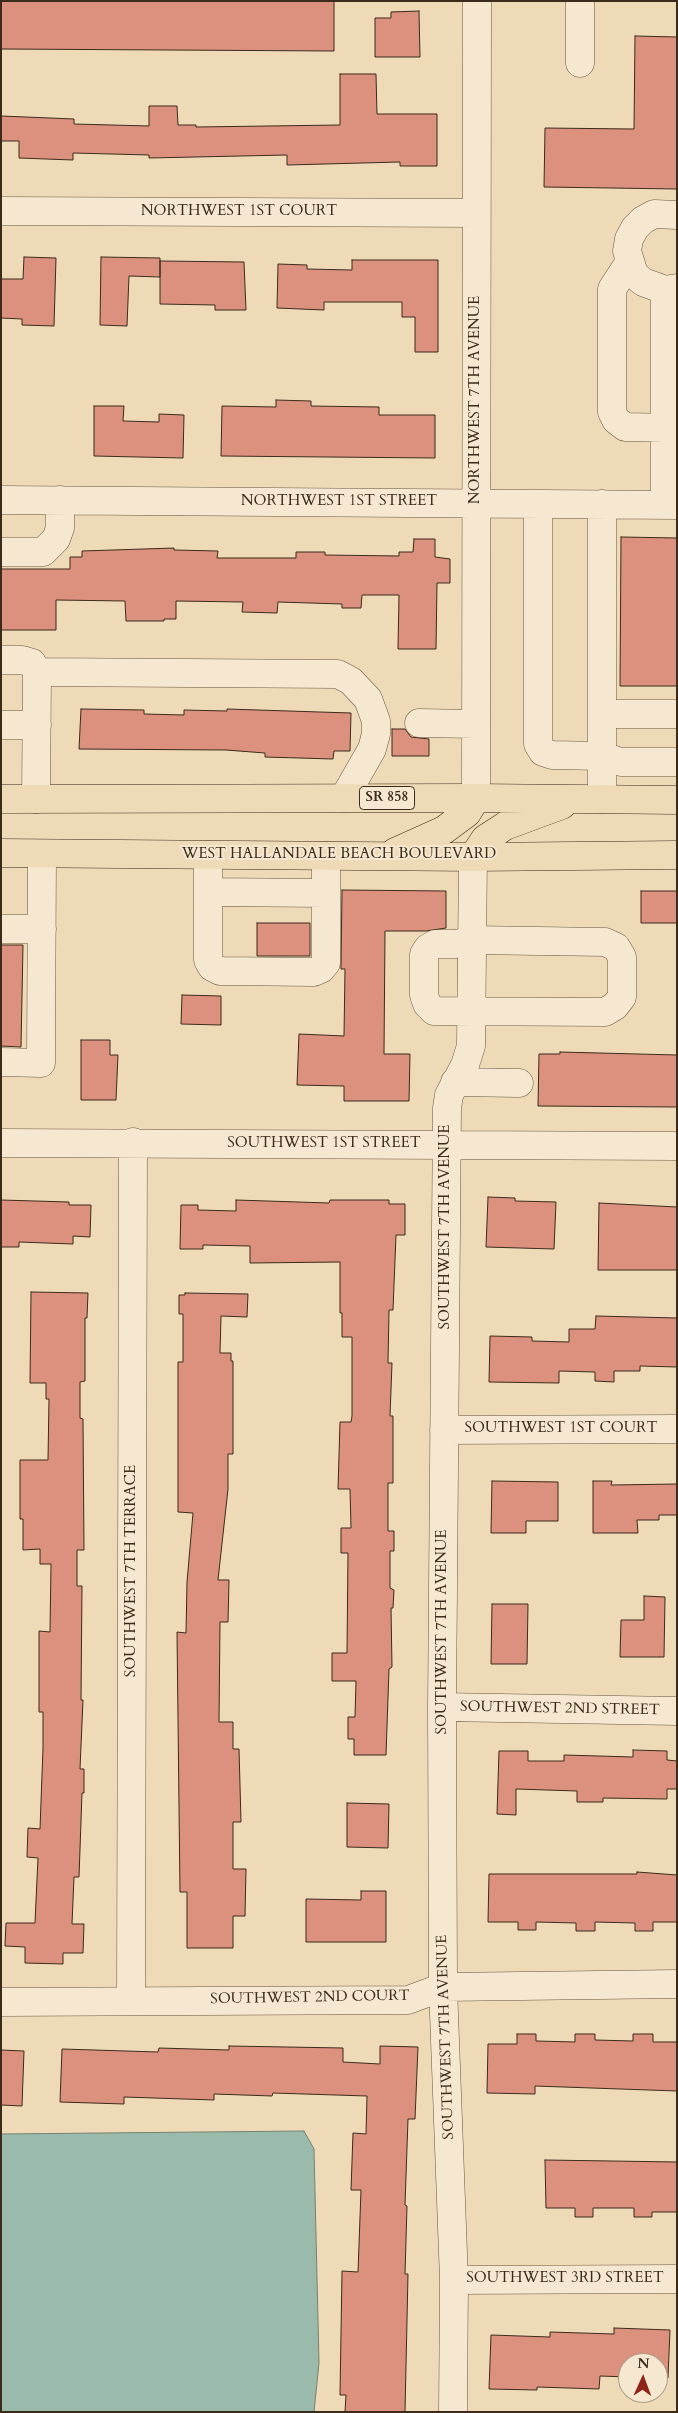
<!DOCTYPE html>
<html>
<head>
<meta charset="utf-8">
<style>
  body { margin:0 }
  #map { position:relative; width:678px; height:2413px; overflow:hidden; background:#efdab7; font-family:Cardo,serif }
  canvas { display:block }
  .frame { position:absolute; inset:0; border:2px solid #3a2b1a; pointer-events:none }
  .north { position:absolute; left:618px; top:2353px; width:50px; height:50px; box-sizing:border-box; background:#f5e7d0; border:1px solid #aa9c87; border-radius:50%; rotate:2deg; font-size:14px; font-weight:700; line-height:20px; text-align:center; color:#3a2b1a }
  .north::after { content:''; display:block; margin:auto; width:18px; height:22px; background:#8f2418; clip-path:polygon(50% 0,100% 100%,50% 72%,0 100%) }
</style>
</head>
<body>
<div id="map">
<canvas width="678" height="2413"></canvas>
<div class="frame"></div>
<div class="north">N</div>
</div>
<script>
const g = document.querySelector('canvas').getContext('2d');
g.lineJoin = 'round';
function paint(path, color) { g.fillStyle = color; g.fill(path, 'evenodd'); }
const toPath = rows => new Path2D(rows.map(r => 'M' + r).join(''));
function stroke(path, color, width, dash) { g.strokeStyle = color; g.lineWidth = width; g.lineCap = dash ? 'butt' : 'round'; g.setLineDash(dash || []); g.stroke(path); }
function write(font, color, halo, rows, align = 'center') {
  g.font = font + ' Cardo,serif'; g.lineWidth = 4; g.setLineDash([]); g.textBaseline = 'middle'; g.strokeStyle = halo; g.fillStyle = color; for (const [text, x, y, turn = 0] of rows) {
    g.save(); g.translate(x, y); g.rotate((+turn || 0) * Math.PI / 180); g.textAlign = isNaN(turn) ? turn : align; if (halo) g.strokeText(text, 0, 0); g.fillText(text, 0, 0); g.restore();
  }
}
const water = toPath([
  [304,2131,314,2149,319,2363,314,2412,1,2412,1,2134,304,2131]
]);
paint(water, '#9abbac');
stroke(water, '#748172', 1);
const building = toPath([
  [1,1,334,1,334,51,1,49,1,1],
  [419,11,420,57,375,57,375,18,391,18,391,12,419,11],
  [635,36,677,37,677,189,544,187,545,128,634,129,635,36],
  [340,74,376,74,377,114,437,114,437,166,400,166,400,162,287,165,287,155,149,158,149,155,73,153,73,160,19,158,19,141,1,141,1,116,74,119,74,124,149,126,149,106,177,106,178,125,196,125,196,127,340,125,340,74],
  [24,257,56,258,54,326,22,325,22,319,1,318,1,279,23,279,24,257],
  [101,257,160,258,160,277,129,276,127,326,100,325,101,257],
  [352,260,438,260,438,352,415,352,415,317,402,317,402,302,324,302,324,310,277,308,278,264,307,265,307,269,352,270,352,260],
  [160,261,244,262,246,310,215,310,215,305,160,304,160,261],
  [276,400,311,401,311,406,379,407,379,415,435,415,435,458,221,456,222,406,276,407,276,400],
  [94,406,124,406,123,421,159,422,159,414,184,415,183,458,94,456,94,406],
  [621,537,677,538,677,686,620,686,621,537],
  [414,539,435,539,435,557,450,559,450,583,437,583,436,649,398,649,399,595,362,595,361,608,342,608,342,604,278,602,277,613,242,612,243,602,176,601,176,619,164,619,164,621,126,621,125,601,56,600,56,630,1,630,1,569,70,569,70,557,82,557,82,551,174,548,174,550,218,551,217,558,296,558,296,552,325,552,325,555,399,556,399,552,413,552,414,539],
  [81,709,144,710,144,714,184,715,184,710,227,711,227,709,351,713,350,751,334,751,333,759,265,757,265,753,226,750,79,749,81,709],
  [392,729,405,729,411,737,429,739,429,756,392,756,392,729],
  [342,890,446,891,446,928,426,931,385,931,384,1054,410,1054,409,1101,344,1101,344,1086,297,1085,299,1034,344,1036,345,969,341,969,341,964,342,890],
  [641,891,677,891,677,923,641,923,641,891],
  [257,923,310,923,310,956,257,956,257,923],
  [1,945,23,945,21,1047,1,1046,1,945],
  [182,995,221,996,221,1025,181,1024,182,995],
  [81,1040,110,1040,110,1055,118,1055,116,1100,81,1100,81,1040],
  [560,1052,677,1055,677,1107,538,1106,539,1054,560,1054,560,1052],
  [488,1197,515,1198,515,1201,556,1202,554,1249,486,1247,488,1197],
  [1,1200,69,1202,69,1205,91,1205,90,1237,73,1236,73,1244,19,1242,19,1247,1,1247,1,1200],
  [236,1200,329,1203,330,1200,389,1200,389,1204,405,1204,405,1235,396,1235,393,1310,389,1310,388,1363,392,1363,390,1416,393,1416,393,1483,388,1483,388,1531,394,1531,394,1551,390,1551,390,1588,394,1590,393,1608,391,1608,392,1667,389,1669,386,1755,354,1755,354,1739,348,1739,348,1717,355,1717,356,1681,332,1681,332,1653,347,1653,348,1553,341,1553,341,1528,351,1528,350,1489,338,1489,340,1422,351,1422,352,1416,352,1337,342,1337,342,1313,340,1313,340,1262,250,1263,250,1246,203,1245,203,1249,180,1249,181,1205,198,1205,198,1210,236,1211,236,1200],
  [599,1203,677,1207,677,1270,598,1270,599,1203],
  [31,1292,88,1293,87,1318,85,1318,85,1381,80,1382,80,1418,83,1419,84,1550,77,1550,77,1586,82,1586,81,1700,83,1700,80,1769,84,1769,84,1793,82,1793,79,1877,74,1877,72,1924,84,1924,83,1953,63,1953,63,1964,25,1963,25,1947,5,1946,6,1923,35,1923,38,1858,27,1857,28,1828,40,1829,43,1748,43,1712,39,1712,39,1631,50,1632,51,1564,40,1564,40,1549,23,1550,23,1519,20,1519,20,1460,48,1460,49,1399,46,1399,46,1383,30,1383,31,1292],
  [185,1293,248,1294,247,1317,221,1316,220,1353,231,1353,231,1361,233,1361,233,1454,228,1454,228,1489,218,1580,229,1580,228,1622,220,1622,219,1722,233,1722,233,1749,239,1749,241,1822,233,1822,233,1869,246,1869,245,1916,233,1916,233,1948,187,1948,187,1892,180,1892,177,1632,186,1633,187,1582,193,1513,178,1512,178,1362,183,1362,183,1314,179,1314,179,1295,185,1295,185,1293],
  [596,1316,677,1318,677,1367,640,1366,640,1371,614,1371,614,1382,595,1381,595,1372,559,1371,559,1383,489,1382,490,1336,532,1337,532,1341,569,1342,569,1329,595,1329,596,1316],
  [492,1481,558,1482,558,1521,526,1521,526,1533,491,1533,492,1481],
  [593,1481,612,1481,611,1485,677,1484,677,1515,659,1515,659,1520,637,1520,638,1533,593,1533,593,1481],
  [644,1596,665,1597,664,1657,620,1657,621,1620,644,1620,644,1596],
  [492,1604,528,1604,527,1664,491,1664,492,1604],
  [633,1750,667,1751,667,1760,677,1761,677,1789,667,1789,667,1799,603,1798,603,1802,577,1802,577,1791,516,1789,516,1815,497,1814,499,1751,528,1751,528,1761,564,1761,564,1755,633,1757,633,1750],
  [347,1803,389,1804,388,1848,347,1847,347,1803],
  [637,1872,677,1875,677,1922,653,1922,653,1931,635,1931,635,1923,595,1922,595,1931,576,1931,576,1923,536,1922,536,1930,518,1930,518,1922,488,1922,489,1874,637,1874,637,1872],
  [361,1891,386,1891,386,1942,306,1942,306,1899,361,1900,361,1891],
  [517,2034,536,2034,536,2041,575,2042,575,2034,595,2034,595,2040,633,2041,633,2034,653,2034,653,2042,677,2042,677,2091,535,2086,535,2094,487,2093,488,2044,517,2044,517,2034],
  [229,2046,343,2048,343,2062,380,2064,380,2046,418,2047,415,2119,408,2119,405,2205,407,2206,405,2274,408,2274,405,2412,345,2412,346,2395,340,2395,342,2271,358,2272,361,2190,351,2190,353,2133,366,2134,367,2096,273,2093,272,2096,214,2094,214,2100,124,2097,124,2104,60,2102,62,2049,158,2052,159,2048,229,2050,229,2046],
  [1,2050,24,2051,22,2106,1,2105,1,2050],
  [545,2160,677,2162,677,2212,652,2212,652,2217,634,2217,634,2208,593,2208,593,2217,575,2217,575,2208,546,2208,545,2160],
  [614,2328,670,2330,668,2378,658,2378,658,2363,628,2363,628,2377,600,2376,599,2389,537,2387,537,2390,489,2389,491,2335,550,2337,550,2332,614,2334,614,2328]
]);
paint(building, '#dc907e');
stroke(building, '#3a2b1a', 1);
const minor = toPath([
  [580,63,580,1],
  [1,211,476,213],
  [677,215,654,214,643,220,635,228,629,239,627,251,634,274,643,282,665,290,677,288],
  [629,263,612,289,612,412,616,420,625,427,677,428],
  [1,500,677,505],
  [538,504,538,744,543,752,552,755,602,756,621,762,677,762],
  [665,505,665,290],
  [1,552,43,552,56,539,60,528,60,500],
  [1,660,22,660,32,663,37,672,36,799],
  [37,672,338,674,351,681,368,699,376,721,376,734,372,749,344,798],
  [602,714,677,714],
  [419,723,475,724],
  [1,725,37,725],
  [476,798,477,1],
  [602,799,602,504],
  [208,855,208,960,212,967,220,971,314,972,321,969,326,963,326,856],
  [208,892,326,893],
  [1,929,42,929],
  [472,940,605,942,616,947,622,957,622,997,615,1006,605,1012,434,1011,427,1004,424,995,424,954,428,948,435,944,456,944,472,940],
  [1,1062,41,1063,42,854],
  [455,1082,519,1083],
  [1,1143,677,1146],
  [444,1430,677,1429],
  [442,1707,677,1711],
  [131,2000,133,1142],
  [1,2002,408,2000,443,1987,677,1984],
  [454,2280,677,2279],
  [453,2412,454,2280,443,1987,442,1707,447,1108,449,1095,465,1065,471,1046,473,857]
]);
const major = toPath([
  [1,799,476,798,677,800],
  [395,852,444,830,467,813,476,798],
  [1,853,473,857,677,855],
  [473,857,485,839,505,826,562,805]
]);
stroke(minor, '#675741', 29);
stroke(major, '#3a2b1a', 29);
stroke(minor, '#f5e7d0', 28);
stroke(major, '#efdab7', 28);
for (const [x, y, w] of [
  [387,798,55]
]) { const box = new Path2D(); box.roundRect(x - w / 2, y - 11.5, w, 23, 4); g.fillStyle = '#f5e7d0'; g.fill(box); stroke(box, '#3a2b1a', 1); }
write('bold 14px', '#3a2b1a', null, [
  ["SR 858",387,798]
]);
write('15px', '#3a2b1a', '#f5e7d0', [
  ["NORTHWEST 1ST COURT",239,212],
  ["NORTHWEST 7TH AVENUE",476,400,-90],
  ["NORTHWEST 1ST STREET",339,502],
  ["WEST HALLANDALE BEACH BOULEVARD",339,855],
  ["SOUTHWEST 1ST STREET",324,1144],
  ["SOUTHWEST 7TH AVENUE",446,1227,-90],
  ["SOUTHWEST 1ST COURT",561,1429],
  ["SOUTHWEST 7TH TERRACE",132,1571,-90],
  ["SOUTHWEST 7TH AVENUE",443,1632,-90],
  ["SOUTHWEST 2ND STREET",560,1709,1],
  ["SOUTHWEST 2ND COURT",310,1998,-1],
  ["SOUTHWEST 7TH AVENUE",446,2037,-92],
  ["SOUTHWEST 3RD STREET",565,2279]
]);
</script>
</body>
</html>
